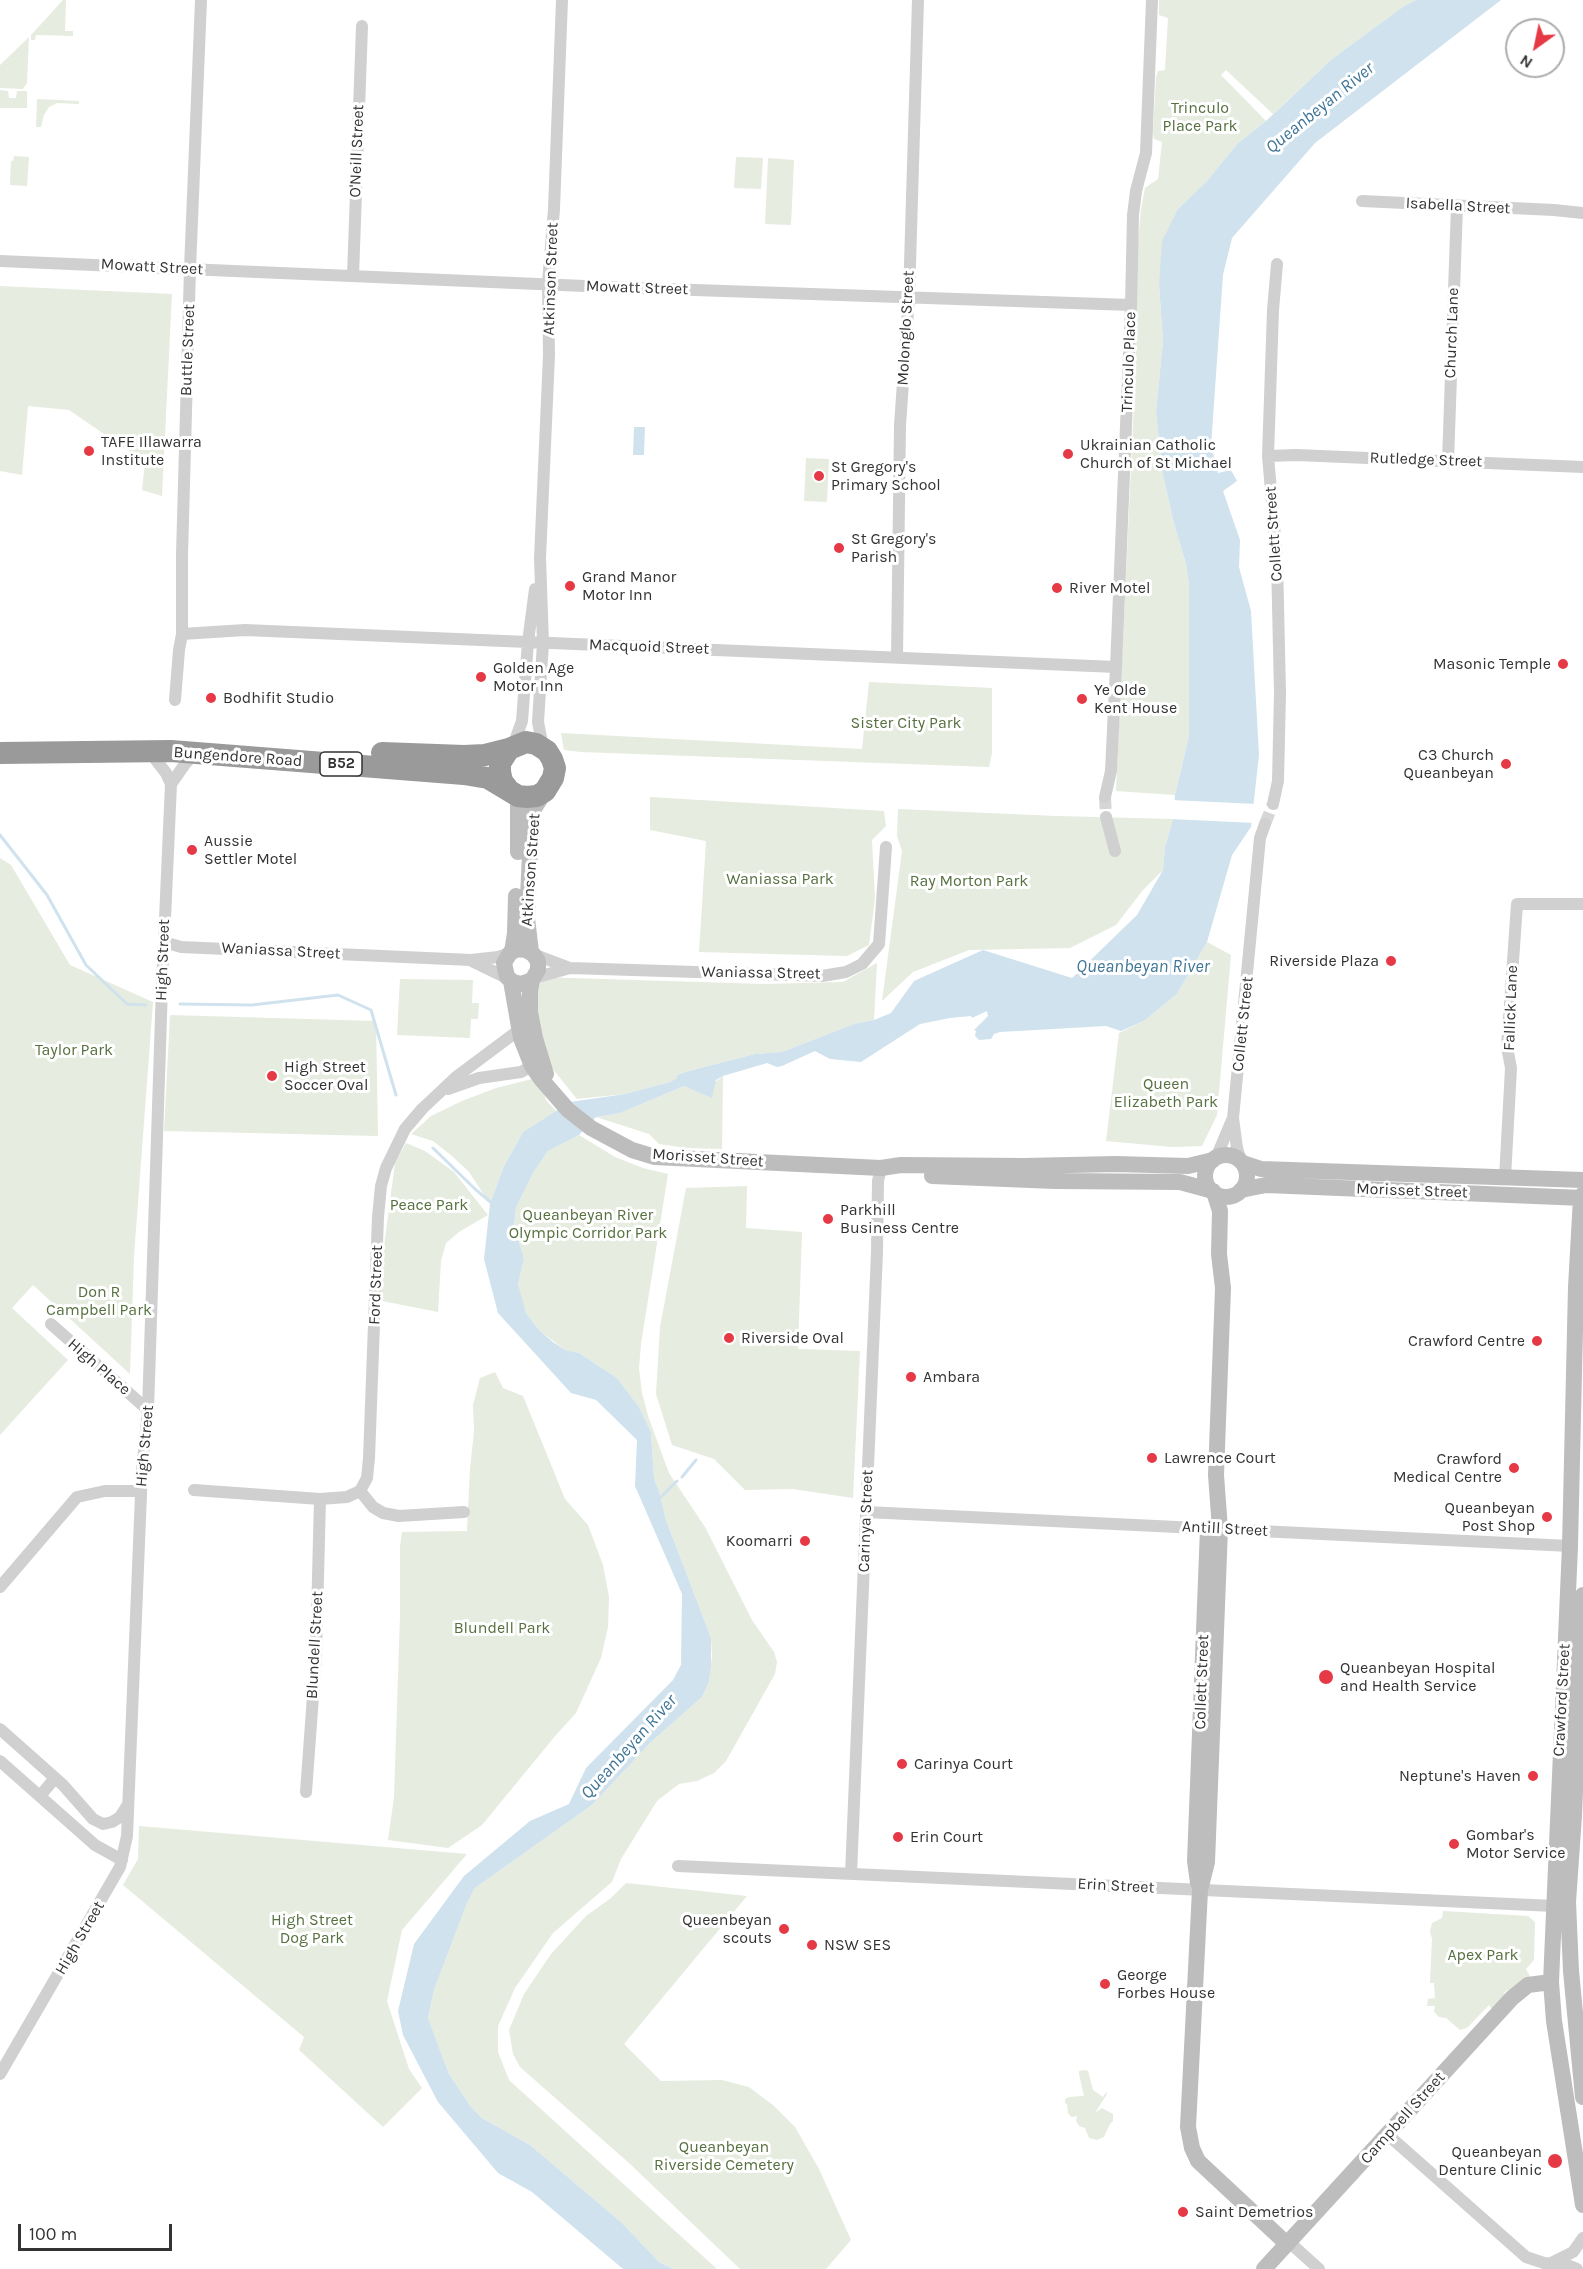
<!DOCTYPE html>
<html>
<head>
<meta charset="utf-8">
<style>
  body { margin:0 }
  #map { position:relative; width:1583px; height:2269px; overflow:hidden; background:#fff; font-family:Karla,sans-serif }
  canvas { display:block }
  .north { position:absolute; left:1505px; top:18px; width:60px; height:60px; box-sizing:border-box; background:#fff; border:2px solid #adadad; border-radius:50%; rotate:213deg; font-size:16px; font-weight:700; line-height:24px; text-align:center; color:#333 }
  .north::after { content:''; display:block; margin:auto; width:21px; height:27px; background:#e63946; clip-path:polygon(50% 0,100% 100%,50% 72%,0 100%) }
  .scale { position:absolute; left:18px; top:2224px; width:154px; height:27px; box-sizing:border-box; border:3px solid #333; border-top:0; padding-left:8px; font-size:18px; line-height:21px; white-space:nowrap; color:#333; -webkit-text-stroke:4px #fff; paint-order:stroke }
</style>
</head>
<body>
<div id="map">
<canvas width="1583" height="2269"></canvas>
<div class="north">N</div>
<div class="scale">100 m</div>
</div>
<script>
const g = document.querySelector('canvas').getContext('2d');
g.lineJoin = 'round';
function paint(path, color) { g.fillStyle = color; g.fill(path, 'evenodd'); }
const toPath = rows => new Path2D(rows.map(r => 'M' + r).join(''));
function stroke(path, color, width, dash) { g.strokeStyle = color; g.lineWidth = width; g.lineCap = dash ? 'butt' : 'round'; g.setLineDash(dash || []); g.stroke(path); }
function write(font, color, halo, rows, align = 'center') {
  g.font = font + ' Karla,sans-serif'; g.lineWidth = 6; g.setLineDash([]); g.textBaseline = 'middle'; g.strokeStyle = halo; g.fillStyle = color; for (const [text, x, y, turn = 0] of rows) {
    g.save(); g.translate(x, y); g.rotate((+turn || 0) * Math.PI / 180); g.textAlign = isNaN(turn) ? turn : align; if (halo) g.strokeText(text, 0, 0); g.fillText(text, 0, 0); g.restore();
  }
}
paint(toPath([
  [63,0,66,0,65,31,73,31,73,36,36,35,35,40,31,40,31,35],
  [1159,0,1416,0,1404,6,1332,59,1273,114,1226,70,1221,75,1266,121,1237,144,1207,181,1178,209,1159,285,1163,341,1156,411,1162,470,1173,520,1186,564,1189,585,1189,736,1175,795,1116,791,1135,381,1137,252,1141,209,1145,188,1158,179,1162,142,1154,139,1153,133,1156,77,1158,71,1165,70,1168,18,1159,15],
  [29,37,27,83,23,89,0,88,0,65],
  [0,90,8,91,9,98,16,98,17,91,27,91,27,108,0,108],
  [37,99,79,101,79,104,57,103,49,107,44,115,41,127,36,127],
  [14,156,29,157,27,186,10,185,11,161,13,161],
  [736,157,763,158,761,189,734,188],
  [768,158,794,160,791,225,765,224],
  [0,286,172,294,162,496,142,490,145,462,69,410,28,406,22,475,0,471],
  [806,458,829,459,827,502,804,501],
  [869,682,992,688,992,753,989,767,581,752,564,750,561,733,862,749],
  [650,797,884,811,886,826,872,840,875,899,869,945,847,956,699,952,706,841,650,830],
  [898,809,1056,816,1173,819,1165,847,1163,870,1143,890,1116,925,1070,948,969,950,913,972,882,1001,902,851,897,836],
  [0,858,11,865,70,965,153,1002,134,1256,130,1374,33,1285,12,1308,68,1360,0,1435],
  [1207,942,1231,955,1217,1115,1202,1146,1172,1147,1106,1141,1119,1033,1144,1021,1177,994],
  [877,963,874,1020,854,1024,782,1052,755,1054,689,1071,677,1075,677,1078,670,1082,625,1094,577,1099,552,1068,540,1033,536,998,539,977,764,984,843,982],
  [400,979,473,980,472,1003,479,1003,478,1019,471,1019,470,1038,397,1035],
  [170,1015,376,1021,378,1136,164,1131],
  [723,1076,722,1149,687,1148,659,1144,649,1134,596,1117,620,1113,684,1086,702,1093],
  [532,1079,542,1087,546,1100,556,1111,523,1132,504,1166,490,1204,469,1172,452,1156,433,1141,411,1134,431,1116,462,1101,496,1088],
  [579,1135,615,1157,643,1168,668,1174,641,1344,639,1368,642,1393,648,1416,669,1473,705,1527,752,1620,774,1652,777,1662,775,1674,726,1761,714,1773,697,1781,679,1784,657,1801,621,1859,612,1882,553,1933,515,1988,498,2026,498,2052,509,2080,717,2269,673,2269,659,2262,622,2223,530,2145,482,2118,471,2107,449,2074,428,2018,434,1990,467,1903,475,1888,592,1805,650,1743,702,1697,709,1682,712,1656,711,1638,666,1520,659,1491,654,1479,651,1432,639,1407,617,1378,579,1353,565,1350,539,1330,526,1313,522,1301,518,1284,524,1259,514,1225,516,1208,533,1173,548,1151],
  [406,1143,425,1151,454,1172,488,1215,459,1232,446,1243,441,1261,438,1312,377,1300,395,1163],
  [747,1186,746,1228,802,1232,798,1349,860,1351,853,1498,793,1489,745,1490,714,1459,672,1445,656,1394,660,1327,686,1188],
  [495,1372,503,1388,523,1396,565,1499,588,1525,603,1565,609,1597,608,1627,601,1658,576,1713,556,1735,482,1825,448,1848,388,1840,394,1797,400,1616,400,1546,402,1532,467,1531,470,1469,474,1431,473,1405,480,1378],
  [139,1826,467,1854,402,1930,387,2001,409,2069,422,2088,383,2127,299,2050,304,2037,123,1885,138,1859],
  [626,1883,747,1896,624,2044,661,2081,722,2080,749,2087,774,2106,795,2127,819,2169,851,2240,826,2269,740,2269,629,2163,520,2067,513,2054,509,2030,524,1994,551,1954,586,1916,611,1898],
  [1443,1911,1528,1916,1535,1922,1534,1960,1526,1969,1531,1978,1511,1992,1507,1990,1504,1993,1506,1996,1498,2009,1491,2008,1489,2005,1467,2028,1460,2030,1446,2018,1439,2017,1434,2012,1435,2006,1427,2006,1428,1999,1435,1998,1434,1983,1430,1983,1432,1939,1430,1931,1432,1923,1442,1918],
  [1085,2070,1088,2071,1093,2090,1103,2097,1106,2092,1107,2094,1095,2113,1102,2108,1113,2114,1113,2121,1110,2124,1104,2137,1097,2140,1089,2138,1085,2128,1079,2126,1076,2121,1077,2116,1071,2117,1068,2113,1067,2104,1065,2103,1065,2099,1069,2097,1084,2096,1079,2074,1079,2071]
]), '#e6ecdf');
paint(toPath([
  [1416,0,1501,0,1315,143,1232,238,1223,275,1211,446,1218,473,1231,470,1237,481,1223,491,1240,540,1239,567,1251,611,1259,755,1251,827,1232,855,1207,942,1177,994,1144,1021,1121,1031,1106,1026,1000,1032,994,1034,991,1039,979,1040,975,1036,976,1031,974,1030,988,1016,987,1011,972,1018,971,1016,950,1018,920,1024,861,1062,830,1059,815,1051,782,1066,777,1067,767,1063,723,1076,716,1080,712,1098,684,1086,620,1113,596,1117,579,1135,548,1151,533,1173,516,1208,514,1225,524,1259,518,1284,526,1313,539,1330,553,1342,565,1350,579,1353,617,1378,639,1407,651,1432,654,1479,659,1491,666,1520,711,1638,711,1666,709,1682,702,1697,650,1743,592,1805,475,1888,467,1903,434,1990,428,2018,449,2074,471,2107,482,2118,530,2145,622,2223,659,2262,673,2269,623,2269,532,2192,498,2173,438,2102,403,2035,398,2011,414,1944,464,1876,530,1821,569,1804,586,1768,673,1680,681,1665,682,1594,635,1486,637,1440,596,1400,571,1393,498,1313,484,1259,490,1204,504,1166,523,1132,570,1102,625,1094,670,1082,677,1078,677,1075,689,1071,755,1054,782,1052,854,1024,874,1020,891,1013,914,981,983,950,1072,978,1137,915,1163,870,1165,847,1173,819,1175,795,1189,736,1189,585,1186,564,1173,520,1162,470,1156,411,1163,341,1159,285,1162,241,1178,209,1207,181,1237,144,1266,121,1332,59,1404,6],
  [634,427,645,427,644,455,633,455]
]), '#cfe2ee');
paint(toPath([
  [1171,800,1257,804,1255,823,1170,819]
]), '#fff');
stroke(toPath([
  [0,835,47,895,86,965,127,1004,146,1005],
  [180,1004,252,1005,338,995,371,1010,396,1095],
  [433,1148,475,1189,493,1204],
  [682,1477,696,1460],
  [659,1499,677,1481]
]), '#cfe2ee', 3);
stroke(toPath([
  [1105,797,1106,817],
  [1265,824,1273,804]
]), '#d6d6d6', 12, [12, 6]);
stroke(toPath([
  [1362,201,1554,210,1583,213],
  [0,261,608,287,1131,305],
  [353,276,362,26],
  [1268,456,1296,455,1583,467],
  [1448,461,1457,206],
  [182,634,245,630,1116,667],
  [897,657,900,425,909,297,918,0],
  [175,700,179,650,182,634,182,555,190,269,201,0],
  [513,746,522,721,528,642,535,589],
  [543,748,538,722,543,643,540,558,549,355,548,283,554,209,562,0],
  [171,784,185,764,195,753],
  [1105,797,1111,771,1116,667,1131,305,1133,215,1136,191,1146,153,1152,0],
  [1273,804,1278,781,1280,693,1277,560,1268,456,1273,310,1277,264],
  [1106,817,1115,851],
  [164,942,181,947,471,960,498,957,510,953],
  [533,954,570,968],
  [472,961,509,979],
  [534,978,570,968,822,976,846,972,862,964,879,944,886,847],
  [448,1089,479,1078,521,1072,532,1066],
  [1216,1158,1232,1120],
  [1241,1161,1237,1148,1233,1118,1260,838,1265,824],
  [1505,1178,1511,1068,1507,1047,1517,904,1583,904],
  [51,1324,148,1410],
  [194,1490,320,1499,347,1497,360,1491,367,1478,369,1458,378,1217,381,1186,386,1168,405,1129,422,1109,456,1077,519,1030],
  [360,1491,373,1507,383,1513,399,1516,464,1512],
  [866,1512,1570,1546],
  [0,1587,77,1497,105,1491,141,1491],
  [0,1729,63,1785,93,1819,103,1824,112,1822,120,1817,127,1806],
  [0,1761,95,1845,122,1860],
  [306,1792,316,1655,320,1499],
  [40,1796,55,1778],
  [678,1866,1554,1906],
  [851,1874,877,1252,878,1181,881,1168],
  [0,2074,120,1867,127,1836,142,1470,148,1410,162,986,171,784,166,773,149,751],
  [1388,2135,1526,2257,1544,2263,1565,2264,1577,2269],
  [1289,2242,1319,2269],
  [1553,2262,1573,2252,1583,2238]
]), '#d0d0d0', 12);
stroke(toPath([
  [518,796,518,852],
  [512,952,515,933,516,896],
  [531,952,527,918,532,812,545,791],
  [532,980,521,984,513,982,507,977,504,963,510,953,517,949,526,950,533,954,538,961,538,970,532,980,530,991,530,1012,535,1038,546,1074],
  [511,981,521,1038,532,1066,541,1079,568,1110,591,1128,632,1150,655,1157,881,1168,901,1165,1024,1166,1116,1164,1188,1166,1213,1160],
  '1205 1176a21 21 0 1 1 42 0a21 21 0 1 1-42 0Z',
  [1243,1163,1261,1169,1583,1180],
  [932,1176,1055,1181,1180,1182,1213,1191],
  [1241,1190,1266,1185,1583,1198],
  [1214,1192,1220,1211,1219,1254,1223,1288,1216,1475,1220,1529,1207,1862,1200,1890,1188,2127,1192,2148,1198,2161,1287,2244],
  [1583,1194,1581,1198,1576,1287,1570,1546,1551,1982,1554,2021,1583,2205],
  [1583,1595,1574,1816,1568,1902,1571,1971,1583,2097],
  [1198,1883,1195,1861,1208,1528],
  [1264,2269,1512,1998,1528,1985,1551,1982]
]), '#bdbdbd', 16);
stroke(toPath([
  [0,753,171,751,464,774,488,778,518,796,527,797,537,796,545,791,553,778,555,768,552,759,547,751,536,744,526,742,509,749,500,763,500,772,502,781,508,789],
  [382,753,464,756,485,755,509,749]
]), '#9a9a9a', 22);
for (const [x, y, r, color] of [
  [89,451,6,"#e63946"],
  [1068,454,6,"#e63946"],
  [819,476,6,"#e63946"],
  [839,548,6,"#e63946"],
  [570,586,6,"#e63946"],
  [1057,588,6,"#e63946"],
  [1563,664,6,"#e63946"],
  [481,677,6,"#e63946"],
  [211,698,6,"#e63946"],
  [1082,699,6,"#e63946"],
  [1506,764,6,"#e63946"],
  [192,850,6,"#e63946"],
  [1391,961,6,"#e63946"],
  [272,1076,6,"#e63946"],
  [828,1219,6,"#e63946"],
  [729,1338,6,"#e63946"],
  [1537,1341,6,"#e63946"],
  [911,1377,6,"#e63946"],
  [1152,1458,6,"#e63946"],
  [1514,1468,6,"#e63946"],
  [1547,1517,6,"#e63946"],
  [805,1541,6,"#e63946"],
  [1326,1677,8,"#e63946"],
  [902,1764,6,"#e63946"],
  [1533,1776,6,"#e63946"],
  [898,1837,6,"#e63946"],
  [1454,1844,6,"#e63946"],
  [784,1929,6,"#e63946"],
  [812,1945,6,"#e63946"],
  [1105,1984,6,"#e63946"],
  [1555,2161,8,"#e63946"],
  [1183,2212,6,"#e63946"]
]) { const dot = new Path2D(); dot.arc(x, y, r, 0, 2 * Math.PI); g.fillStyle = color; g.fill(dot); stroke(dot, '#fff', 2); }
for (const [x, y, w] of [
  [341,764,42]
]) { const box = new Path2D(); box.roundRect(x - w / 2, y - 12, w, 24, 4.5); g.fillStyle = '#fff'; g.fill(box); stroke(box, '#333', 1.5); }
write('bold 15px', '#333', null, [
  ["B52",341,764]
]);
write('16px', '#56703f', '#fff', [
  ["Trinculo",1200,108],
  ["Place Park",1200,126],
  ["Sister City Park",906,723],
  ["Waniassa Park",780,879],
  ["Ray Morton Park",969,881],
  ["Taylor Park",74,1050],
  ["Queen",1166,1084],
  ["Elizabeth Park",1166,1102],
  ["Peace Park",429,1205],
  ["Queanbeyan River",588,1215],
  ["Olympic Corridor Park",588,1233],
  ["Don R",99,1292],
  ["Campbell Park",99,1310],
  ["Blundell Park",502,1628],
  ["High Street",312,1920],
  ["Dog Park",312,1938],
  ["Apex Park",1483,1955],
  ["Queanbeyan",724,2147],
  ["Riverside Cemetery",724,2165]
]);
write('16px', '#333', '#fff', [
  ["O'Neill Street",357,151,-88],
  ["Isabella Street",1458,206,3],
  ["Mowatt Street",152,267,3],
  ["Atkinson Street",551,279,-88],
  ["Mowatt Street",637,288,2],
  ["Molonglo Street",906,328,-87],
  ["Church Lane",1452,333,-88],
  ["Buttle Street",188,350,-88],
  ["Trinculo Place",1129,362,-88],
  ["Rutledge Street",1426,460,2],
  ["Collett Street",1274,534,-94],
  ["Macquoid Street",649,647,2],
  ["Bungendore Road",238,757,4],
  ["Atkinson Street",531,870,-86],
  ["Waniassa Street",281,951,3],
  ["High Street",163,960,-88],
  ["Waniassa Street",761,973,1],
  ["Fallick Lane",1511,1008,-88],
  ["Collett Street",1243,1024,-84],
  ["Morisset Street",708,1158,4],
  ["Morisset Street",1412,1191,2],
  ["Ford Street",376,1285,-88],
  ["High Place",99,1367,41],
  ["High Street",145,1446,-85],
  ["Carinya Street",866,1521,-88],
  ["Antill Street",1225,1529,3],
  ["Blundell Street",315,1645,-87],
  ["Collett Street",1202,1682,-88],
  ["Crawford Street",1562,1700,-87],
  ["Erin Street",1116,1886,3],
  ["High Street",80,1938,-60],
  ["Campbell Street",1403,2118,-48]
]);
write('16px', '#333', '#fff', [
  ["TAFE Illawarra",101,442],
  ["Institute",101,460],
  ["Ukrainian Catholic",1080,445],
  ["Church of St Michael",1080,463],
  ["St Gregory's",831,467],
  ["Primary School",831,485],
  ["St Gregory's",851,539],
  ["Parish",851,557],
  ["Grand Manor",582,577],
  ["Motor Inn",582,595],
  ["River Motel",1069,588],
  ["Masonic Temple",1551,664,"right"],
  ["Golden Age",493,668],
  ["Motor Inn",493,686],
  ["Ye Olde",1094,690],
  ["Kent House",1094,708],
  ["Bodhifit Studio",223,698],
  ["C3 Church",1494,755,"right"],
  ["Queanbeyan",1494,773,"right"],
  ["Aussie",204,841],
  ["Settler Motel",204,859],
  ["Riverside Plaza",1379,961,"right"],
  ["High Street",284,1067],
  ["Soccer Oval",284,1085],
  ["Parkhill",840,1210],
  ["Business Centre",840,1228],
  ["Riverside Oval",741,1338],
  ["Crawford Centre",1525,1341,"right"],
  ["Ambara",923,1377],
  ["Lawrence Court",1164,1458],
  ["Crawford",1502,1459,"right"],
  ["Medical Centre",1502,1477,"right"],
  ["Queanbeyan",1535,1508,"right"],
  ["Post Shop",1535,1526,"right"],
  ["Koomarri",793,1541,"right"],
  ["Queanbeyan Hospital",1340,1668],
  ["and Health Service",1340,1686],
  ["Carinya Court",914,1764],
  ["Neptune's Haven",1521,1776,"right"],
  ["Gombar's",1466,1835],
  ["Motor Service",1466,1853],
  ["Erin Court",910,1837],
  ["Queenbeyan",772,1920,"right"],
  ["scouts",772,1938,"right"],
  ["NSW SES",824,1945],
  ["George",1117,1975],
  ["Forbes House",1117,1993],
  ["Queanbeyan",1542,2152,"right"],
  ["Denture Clinic",1542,2170,"right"],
  ["Saint Demetrios",1195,2212]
], 'left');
write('italic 18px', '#3f7597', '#fff', [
  ["Queanbeyan River",1320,108,-39],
  ["Queanbeyan River",1143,967],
  ["Queanbeyan River",629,1747,-48]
]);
</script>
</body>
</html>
